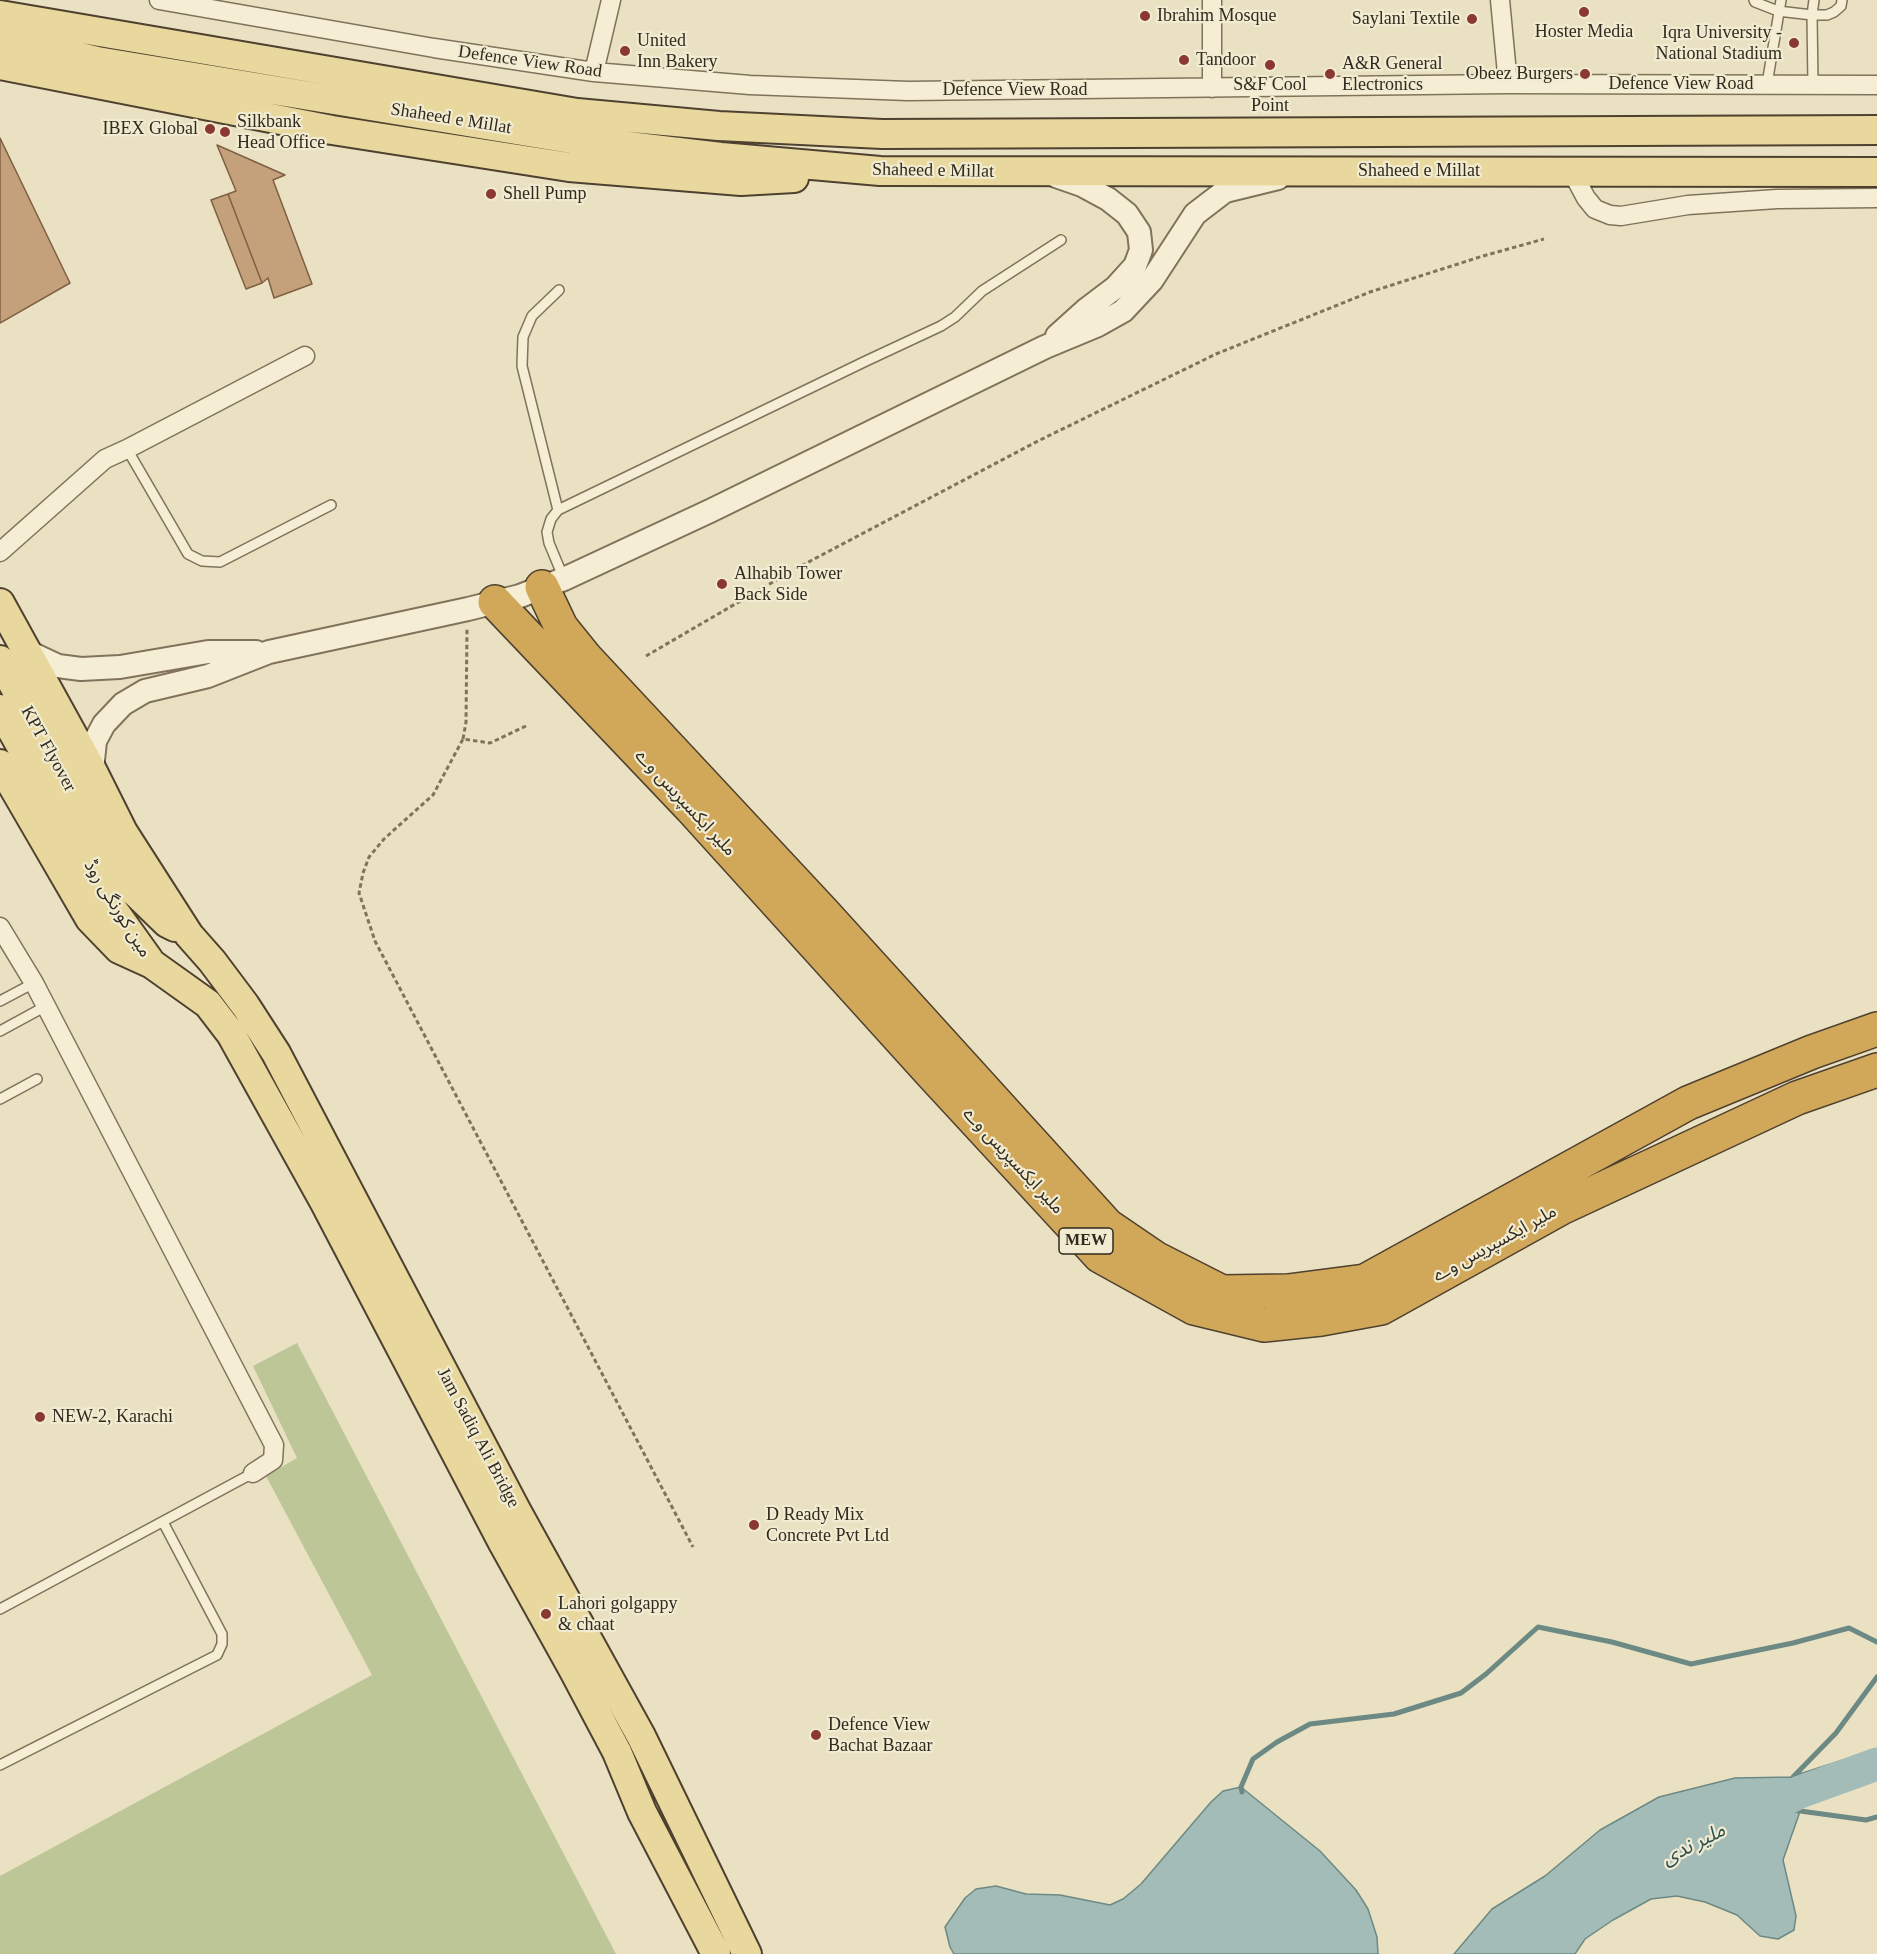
<!DOCTYPE html>
<html>
<head>
<meta charset="utf-8">
<style>
  body { margin:0 }
  canvas { display:block; background:#e9e1c2 }
</style>
</head>
<body>
<canvas width="1877" height="1954"></canvas>
<script>
const g = document.querySelector('canvas').getContext('2d');
g.lineJoin = 'round';
function paint(path, color) { g.fillStyle = color; g.fill(path, 'evenodd'); }
const toPath = rows => new Path2D(rows.map(r => 'M' + r).join(''));
function stroke(path, color, width, dash) { g.strokeStyle = color; g.lineWidth = width; g.lineCap = dash ? 'butt' : 'round'; g.setLineDash(dash || []); g.stroke(path); }
function write(font, color, halo, rows, align = 'center') {
  g.font = font + ' "Times New Roman","Noto Sans Arabic",serif'; g.lineWidth = 4.5; g.setLineDash([]); g.textBaseline = 'middle'; g.strokeStyle = halo; g.fillStyle = color; for (const [text, x, y, turn = 0] of rows) {
    g.save(); g.translate(x, y); g.rotate((+turn || 0) * Math.PI / 180); g.textAlign = isNaN(turn) ? turn : align; if (halo) g.strokeText(text, 0, 0); g.fillText(text, 0, 0); g.restore();
  }
}
paint(toPath([
  [297,1343,616,1954,0,1954,0,1876,372,1675,266,1476,297,1458,253,1366]
]), '#bcc697');
const water = toPath([
  [1793,1777,1804,1800,1783,1860,1796,1916,1794,1930,1778,1939,1760,1936,1737,1915,1705,1902,1677,1896,1651,1899,1613,1920,1585,1939,1575,1954,1454,1954,1492,1909,1545,1876,1600,1830,1659,1797,1735,1778,1793,1777],
  [1241,1787,1320,1851,1356,1890,1368,1909,1377,1937,1378,1954,954,1954,950,1947,945,1927,965,1898,976,1889,996,1886,1026,1894,1060,1895,1110,1905,1123,1899,1141,1884,1211,1802,1223,1791,1241,1787]
]);
paint(water, '#a4bcb7');
stroke(water, '#6c8984', 1.5);
stroke(toPath([
  [1793,1777,1836,1733,1877,1677],
  [1796,1777,1877,1751],
  [1242,1792,1241,1787,1253,1759,1277,1742,1310,1724,1394,1714,1461,1693,1486,1674,1538,1627,1612,1642,1691,1664,1793,1643,1849,1628,1877,1642],
  [1793,1810,1866,1820,1877,1817]
]), '#6c8984', 5);
stroke(toPath([
  [1760,1812,1800,1792,1877,1764]
]), '#a4bcb7', 33);
const building = toPath([
  [0,138,70,283,0,323,0,138],
  [217,145,285,175,273,180,312,284,274,298,268,278,262,283,228,194,236,191,217,145],
  [228,194,262,283,246,289,211,200,228,194]
]);
paint(building, '#c4a07b');
stroke(building, '#7e6043', 1.5);
const service = toPath([
  [1754,0,1755,2,1778,11,1812,15,1827,15,1834,12,1841,6,1842,0],
  [1767,84,1781,0],
  [1813,85,1812,15,1814,0],
  [127,449,188,554,202,561,220,562,331,505],
  [558,510,522,366,523,337,532,316,559,290],
  [564,579,549,543,547,532,551,519,558,510,866,361,941,326,955,317,982,291,1061,240],
  [0,1001,34,983],
  [0,1031,46,1006],
  [0,1099,37,1079],
  [0,1609,253,1473],
  [0,1765,217,1655,222,1644,222,1634,163,1522]
]);
const minor = toPath([
  [159,0,434,48,594,72,750,85,908,91,1508,84,1877,85],
  [1500,0,1508,84],
  [594,72,611,0],
  [1212,88,1212,0],
  [1571,170,1586,198,1595,209,1610,215,1621,216,1688,205,1777,199,1877,198],
  [0,552,105,459,127,449,305,356],
  [0,927,34,983,274,1445,273,1460,253,1473]
]);
const tertiary = toPath([
  [1056,176,1082,185,1108,199,1127,214,1139,232,1141,250,1135,266,1116,287,1087,309,1057,336],
  [26,651,58,666,81,669,120,667,208,652,256,652],
  [92,770,95,741,104,724,123,704,145,691,208,676,269,652,468,609,520,596,564,579,710,511,1045,347,1098,325,1123,311,1152,280,1195,214,1225,191,1278,178]
]);
const primary = toPath([
  [0,15,577,113,719,126,882,134,1877,130],
  [0,39,97,61,577,140,721,157,880,171,1877,172],
  [0,65,332,130,569,167,741,181,794,178],
  [0,603,92,770,123,832,189,935,212,961,245,1005,276,1053,516,1510,641,1736,747,1954],
  [0,660,97,837,135,892,167,923,175,927],
  [0,709,114,911,149,960],
  [0,764,90,919,119,949,152,964,208,1004,231,1034,325,1203,503,1543,573,1669,617,1752,642,1812,716,1954]
]);
const motorway = toPath([
  [542,587,561,627,586,658,823,912,1108,1226,1155,1258,1222,1292,1288,1291,1365,1281,1688,1103,1812,1052,1877,1029],
  [495,602,691,808,930,1072,1100,1256,1194,1308,1264,1325,1321,1319,1381,1308,1561,1208,1797,1098,1877,1070]
]);
stroke(service, '#81735b', 12);
stroke(minor, '#81735b', 21);
stroke(tertiary, '#81735b', 26);
stroke(primary, '#4f412f', 32);
stroke(motorway, '#4f412f', 36);
stroke(toPath([
  [646,656,797,568,1038,441,1216,354,1370,292,1483,256,1544,239],
  [526,726,490,743,463,739,433,795,384,839,369,857,363,873,359,893,375,941,693,1547],
  [463,739,466,722,467,629]
]), '#81735b', 3, [4.5, 3]);
stroke(service, '#f5eed4', 9);
stroke(minor, '#f5eed4', 18);
stroke(tertiary, '#f5eed4', 22);
stroke(primary, '#e9d89d', 28);
stroke(motorway, '#d1a75a', 33);
for (const [x, y, r, color] of [
  [1584,12,6,"#8a3831"],
  [1145,16,6,"#8a3831"],
  [1472,19,6,"#8a3831"],
  [1794,43,6,"#8a3831"],
  [625,51,6,"#8a3831"],
  [1184,60,6,"#8a3831"],
  [1270,65,6,"#8a3831"],
  [1330,74,6,"#8a3831"],
  [1585,74,6,"#8a3831"],
  [210,129,6,"#8a3831"],
  [225,132,6,"#8a3831"],
  [491,194,6,"#8a3831"],
  [722,584,6,"#8a3831"],
  [40,1417,6,"#8a3831"],
  [754,1525,6,"#8a3831"],
  [546,1614,6,"#8a3831"],
  [816,1735,6,"#8a3831"]
]) { const dot = new Path2D(); dot.arc(x, y, r, 0, 2 * Math.PI); g.fillStyle = color; g.fill(dot); stroke(dot, '#f1ebd1', 2); }
for (const [x, y, w] of [
  [1086,1241,54]
]) { const box = new Path2D(); box.roundRect(x - w / 2, y - 13, w, 26, 4.5); g.fillStyle = '#f1ebd1'; g.fill(box); stroke(box, '#322a1e', 1.5); }
write('bold 16px', '#322a1e', null, [
  ["MEW",1086,1241]
]);
write('18px', '#322a1e', '#f1ebd1', [
  ["Ibrahim Mosque",1157,16],
  ["Saylani Textile",1460,19,"right"],
  ["Hoster Media",1584,32,"center"],
  ["Iqra University -",1782,33,"right"],
  ["National Stadium",1782,54,"right"],
  ["United",637,41],
  ["Inn Bakery",637,62],
  ["Tandoor",1196,60],
  ["A&R General",1342,64],
  ["Electronics",1342,85],
  ["Obeez Burgers",1573,74,"right"],
  ["S&F Cool",1270,85,"center"],
  ["Point",1270,106,"center"],
  ["Silkbank",237,122],
  ["Head Office",237,143],
  ["IBEX Global",198,129,"right"],
  ["Shell Pump",503,194],
  ["Alhabib Tower",734,574],
  ["Back Side",734,595],
  ["NEW-2, Karachi",52,1417],
  ["D Ready Mix",766,1515],
  ["Concrete Pvt Ltd",766,1536],
  ["Lahori golgappy",558,1604],
  ["& chaat",558,1625],
  ["Defence View",828,1725],
  ["Bachat Bazaar",828,1746]
], 'left');
write('18px', '#322a1e', '#f1ebd1', [
  ["Defence View Road",530,62,8],
  ["Defence View Road",1681,84],
  ["Defence View Road",1015,90],
  ["Shaheed e Millat",451,119,9],
  ["Shaheed e Millat",933,171,1],
  ["Shaheed e Millat",1419,171],
  ["KPT Flyover",48,749,61],
  ["ملیر ایکسپریس وے",685,803,47],
  ["مین کورنگی روڈ",117,909,58],
  ["ملیر ایکسپریس وے",1013,1161,47],
  ["ملیر ایکسپریس وے",1495,1244,-29],
  ["Jam Sadiq Ali Bridge",478,1438,62]
]);
write('italic 20px', '#2e5051', '#f1ebd1', [
  ["ملیر ندی",1694,1845,-27]
]);
</script>
</body>
</html>
